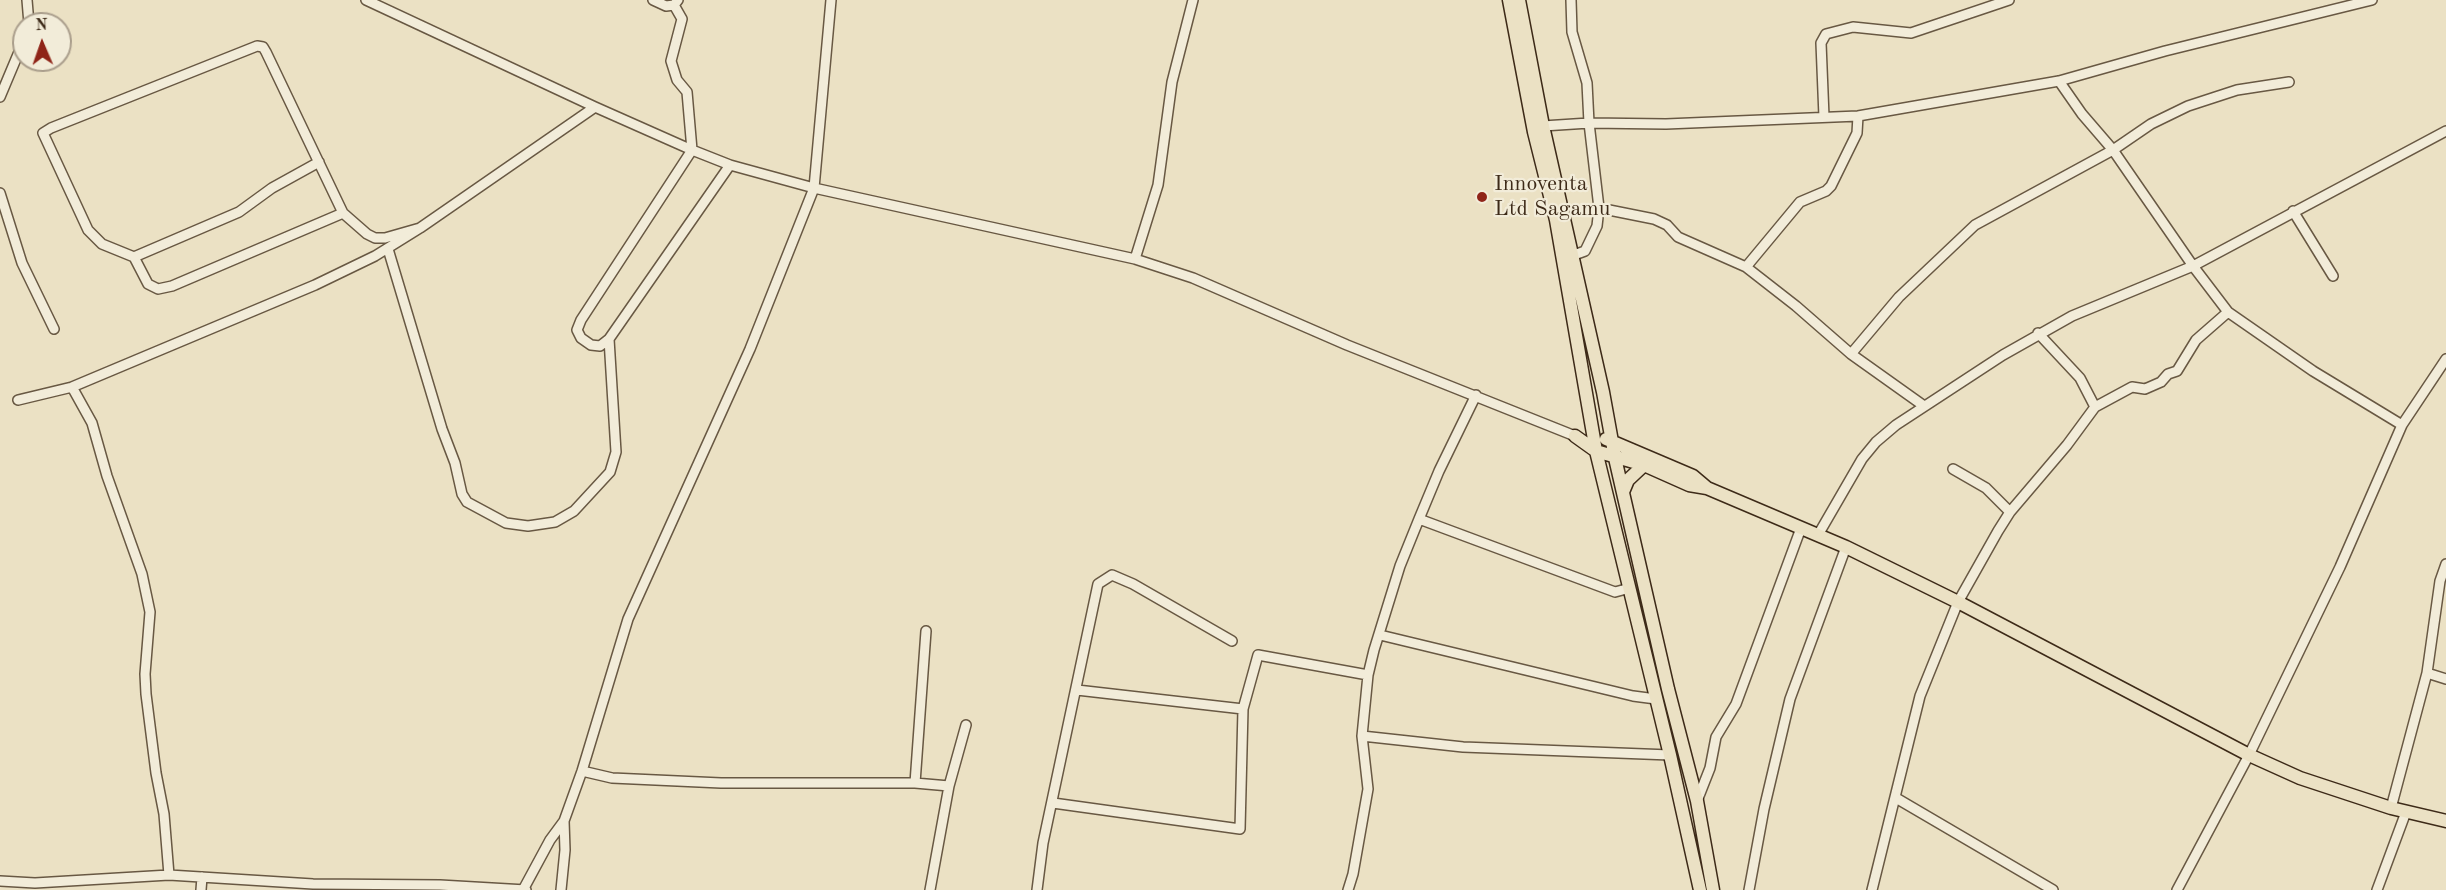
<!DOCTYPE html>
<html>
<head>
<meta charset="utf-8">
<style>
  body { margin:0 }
  #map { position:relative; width:2446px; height:890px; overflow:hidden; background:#ebe1c4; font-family:"Old Standard TT",serif }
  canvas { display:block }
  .north { position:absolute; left:12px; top:12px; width:60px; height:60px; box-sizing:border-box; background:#f2ecd9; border:2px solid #aa9e8c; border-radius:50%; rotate:358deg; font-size:16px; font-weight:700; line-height:24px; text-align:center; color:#3d2a18 }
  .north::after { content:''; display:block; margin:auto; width:21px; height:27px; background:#8f2418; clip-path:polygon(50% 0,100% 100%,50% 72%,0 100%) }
</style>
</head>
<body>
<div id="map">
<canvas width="2446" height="890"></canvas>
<div class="north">N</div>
</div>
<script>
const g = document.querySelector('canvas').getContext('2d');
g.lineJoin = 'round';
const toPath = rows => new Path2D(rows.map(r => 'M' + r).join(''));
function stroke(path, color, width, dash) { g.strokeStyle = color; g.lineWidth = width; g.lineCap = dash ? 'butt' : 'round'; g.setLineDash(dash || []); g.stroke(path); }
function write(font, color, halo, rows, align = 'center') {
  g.font = font + ' "Old Standard TT",serif'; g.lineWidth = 4.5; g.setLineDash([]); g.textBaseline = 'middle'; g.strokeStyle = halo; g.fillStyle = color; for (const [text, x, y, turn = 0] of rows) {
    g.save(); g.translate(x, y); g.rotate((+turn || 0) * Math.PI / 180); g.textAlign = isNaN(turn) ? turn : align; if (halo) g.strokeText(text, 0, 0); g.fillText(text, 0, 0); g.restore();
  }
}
const minor = toPath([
  [27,0,29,24],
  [366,0,595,107,692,150,730,165,814,188,1135,259,1193,278,1347,345,1575,436],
  [653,0,666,6,674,5,678,0],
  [1571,0,1572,32,1587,83,1589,123,1599,208,1597,226,1585,251,1574,255],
  [674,5,682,19,671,61,677,80,687,92,692,150,581,320,577,330,581,338,591,345,600,346,609,339,730,165],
  [2059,81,2082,114,2113,150,2193,266,2228,312,2313,371,2402,425],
  [0,97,24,40],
  [1824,117,1821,43,1826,34,1853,27,1911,33,2009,0],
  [1543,126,1589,123,1666,124,1858,116,2059,81,2165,51,2372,0],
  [319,162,272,188,239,212,134,257,102,244,88,230,43,133,51,128,257,46,263,47,266,52,343,213,367,234,375,238,385,238,420,228],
  [0,193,22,263,54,329],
  [1599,208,1654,219,1667,225,1678,237,1746,267,1796,306,1851,354,1924,406],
  [2293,211,2333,276],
  [388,249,442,429,455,463,462,494,467,502,506,523,528,526,555,522,574,511,610,472,616,452,609,339],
  [134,257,148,284,158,289,172,286,343,213],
  [1135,259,1158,185,1172,82,1193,0],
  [1746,267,1800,202,1826,191,1831,186,1857,133,1858,116],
  [2038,333,2080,378,2095,407],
  [1851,354,1899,297,1975,225,2113,150,2151,124,2188,106,2237,90,2289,82],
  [72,387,92,423,107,476,142,574,150,612,145,674,146,694,156,773,164,814,169,875],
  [18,400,72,387,315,285,375,256,420,228,595,107],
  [1953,469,1986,488,2010,512],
  [1419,519,1615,592,1630,588],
  [1818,535,1862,459,1876,442,1896,425,2003,355,2072,316,2193,266,2446,131],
  [1380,635,1633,696,1656,699],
  [2427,673,2446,679],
  [1077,690,1243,709,1258,655,1368,675],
  [1362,736,1463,747,1670,755],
  [582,771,612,778,721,783,915,783,949,786],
  [915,783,926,631],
  [1896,798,2053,890],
  [1697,801,1710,768,1716,737,1736,704,1801,528],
  [1053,803,1240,829,1243,709],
  [2391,808,2427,673,2440,581,2446,564],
  [0,881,35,883,169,875,313,884,440,885,526,890],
  [201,890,202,877],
  [523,890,550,840,564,821,582,771,628,619,750,349,814,188,831,0],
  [561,890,565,850,564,821],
  [930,890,949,786,966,725],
  [1037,890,1043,843,1098,584,1112,575,1133,584,1232,641],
  [1348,890,1353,874,1368,789,1362,736,1368,675,1374,650,1400,566,1419,519,1439,471,1476,395],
  [1749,890,1764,809,1790,699,1846,547],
  [1872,890,1920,696,1958,602,1998,531,2010,512,2067,445,2095,407,2132,387,2145,389,2161,382,2168,374,2177,371,2196,340,2228,312],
  [2177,890,2249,755,2340,567,2402,425,2446,359],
  [2377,890,2406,812]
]);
const major = toPath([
  [1509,0,1534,132,1556,220,1596,451,1670,755,1700,890],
  [1519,0,1543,126,1603,392,1615,458,1668,689,1697,801,1713,890],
  [1575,436,1596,451,1644,465,1689,485,1707,488,1846,547,1958,602,2249,755,2300,778,2391,808,2446,821],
  [1606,439,1693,476,1706,487],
  [1623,492,1628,480,1644,465]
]);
stroke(minor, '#685843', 12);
stroke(major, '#3d2a18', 15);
stroke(minor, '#f2ecd9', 9);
stroke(major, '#ebe1c4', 12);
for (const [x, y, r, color] of [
  [1482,197,6,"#8f2418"]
]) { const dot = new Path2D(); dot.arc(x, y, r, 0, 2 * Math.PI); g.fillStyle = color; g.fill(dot); stroke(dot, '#f2ecd9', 2); }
write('22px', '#3d2a18', '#f2ecd9', [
  ["Innoventa",1494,184],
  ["Ltd Sagamu",1494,209]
], 'left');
</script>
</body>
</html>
